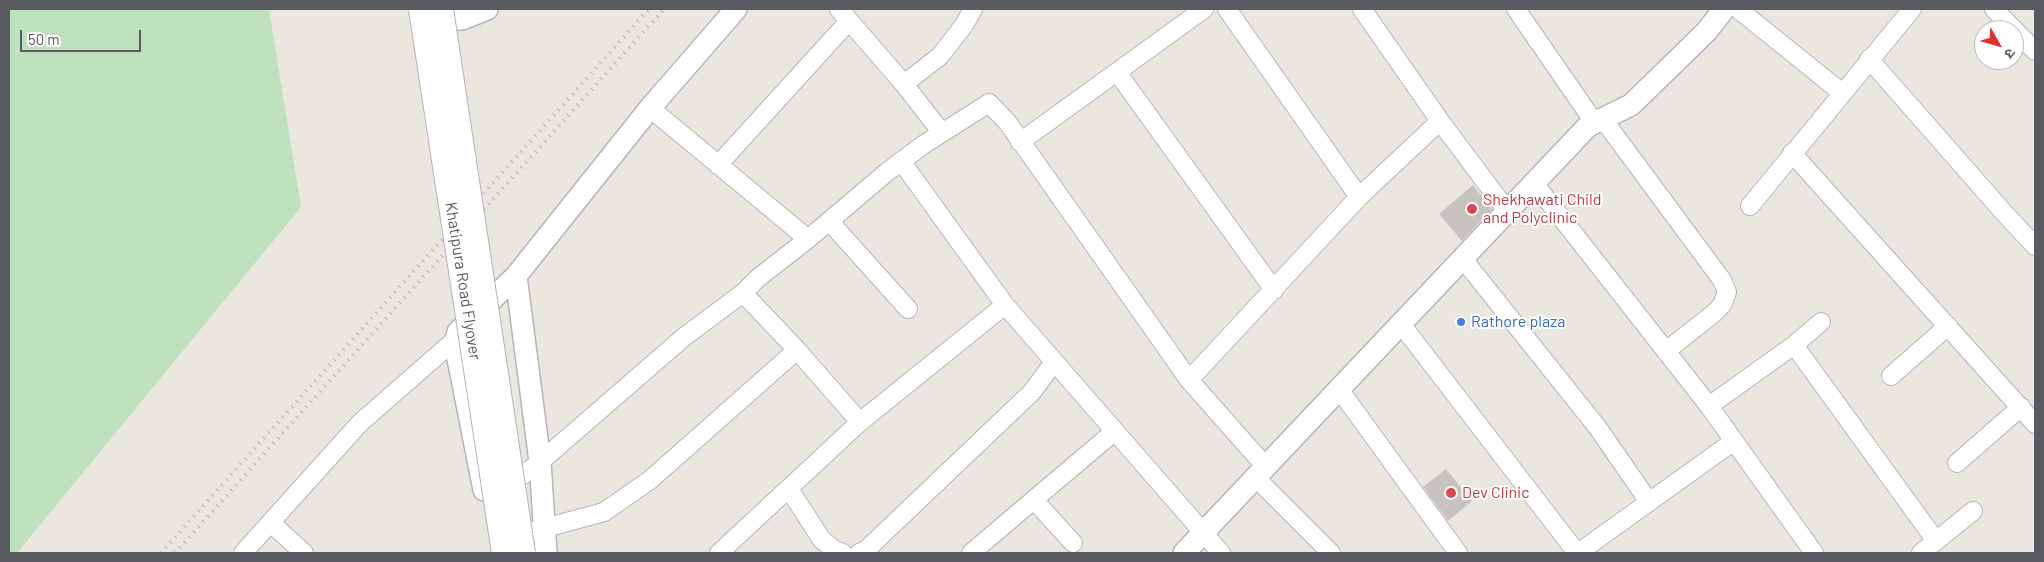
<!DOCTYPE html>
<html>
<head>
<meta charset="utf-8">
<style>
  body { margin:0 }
  #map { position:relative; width:2044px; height:562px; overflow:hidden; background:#eae7df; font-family:Barlow,"Noto Sans Devanagari",sans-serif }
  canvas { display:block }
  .frame { position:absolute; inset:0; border:10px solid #585c60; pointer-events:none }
  .north { position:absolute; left:1974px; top:20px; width:50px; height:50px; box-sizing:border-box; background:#fff; border:1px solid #bcbebf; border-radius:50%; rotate:128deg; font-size:14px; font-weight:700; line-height:20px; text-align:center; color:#585c60 }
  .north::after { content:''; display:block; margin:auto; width:18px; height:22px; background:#dd3335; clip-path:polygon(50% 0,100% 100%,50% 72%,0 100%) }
  .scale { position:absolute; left:20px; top:30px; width:121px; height:22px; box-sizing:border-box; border:2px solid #585c60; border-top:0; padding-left:6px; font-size:15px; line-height:18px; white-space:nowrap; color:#585c60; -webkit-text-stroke:4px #fff; paint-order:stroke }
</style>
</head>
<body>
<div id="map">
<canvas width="2044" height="562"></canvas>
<div class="frame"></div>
<div class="north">उ</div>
<div class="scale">50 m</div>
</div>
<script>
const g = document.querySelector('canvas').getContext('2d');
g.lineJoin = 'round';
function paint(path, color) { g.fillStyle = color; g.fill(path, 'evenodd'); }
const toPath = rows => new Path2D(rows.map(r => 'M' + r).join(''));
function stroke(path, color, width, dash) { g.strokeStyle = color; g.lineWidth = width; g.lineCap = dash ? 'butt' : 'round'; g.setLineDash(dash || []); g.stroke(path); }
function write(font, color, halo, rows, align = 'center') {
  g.font = font + ' Barlow,sans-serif'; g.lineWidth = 4; g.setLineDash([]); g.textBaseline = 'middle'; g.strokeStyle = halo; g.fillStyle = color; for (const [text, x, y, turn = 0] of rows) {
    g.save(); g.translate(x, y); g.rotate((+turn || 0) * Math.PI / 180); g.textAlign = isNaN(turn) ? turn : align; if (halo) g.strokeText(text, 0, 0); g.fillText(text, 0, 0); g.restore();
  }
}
paint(toPath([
  [9,9,269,9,301,207,17,553,9,553]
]), '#c0e1bd');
paint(toPath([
  [1473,185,1492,209,1462,241,1439,214],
  [1446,469,1472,501,1448,521,1423,487]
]), '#c8c3bf');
const minor = toPath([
  [839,9,904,84,942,133],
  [1227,9,1359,197],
  [1362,9,1440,121,1508,212],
  [1516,9,1594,122],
  [1738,9,1841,92],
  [1994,9,2035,51],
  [1869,59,2006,215,2035,246],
  [1117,72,1274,290],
  [904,84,940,56,964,25,973,9],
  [650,108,808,239],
  [1602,118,1722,280,1727,292,1722,305,1713,314,1666,351],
  [1020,142,1204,9],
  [1792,153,2035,424],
  [901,161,1005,305,1221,553],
  [718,165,849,21],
  [1534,183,1709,406],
  [1750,206,1912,9],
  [829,221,908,309],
  [1463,259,1598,428,1649,502],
  [743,293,797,350,860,422],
  [1401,324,1577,553],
  [1794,345,1936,541],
  [1891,376,1948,326],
  [1189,380,1359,197,1440,121],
  [1339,389,1458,553],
  [1957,463,2021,407],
  [1256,478,1331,553],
  [505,488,540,462,684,337,743,293,758,278,808,239,887,172,923,145,989,103,1008,123,1189,380,1266,467],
  [789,489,822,540,835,550,843,553],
  [1034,500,1073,543],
  [271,523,304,553],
  [508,538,604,512,650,480,797,350],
  [243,553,360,423,456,339],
  [719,553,860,422,1005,305],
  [859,553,866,550,1032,392,1054,362],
  [971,553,1115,431],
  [1578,553,1734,441],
  [1814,553,1709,406,1794,345,1821,322],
  [1921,553,1973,511]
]);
const tertiary = toPath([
  [426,19,462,19,487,9],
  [516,276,540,462,546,553],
  [484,490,456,349,456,339,458,332,516,276,650,108,736,9],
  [1184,553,1588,126,1631,105,1707,31,1724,9]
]);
stroke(minor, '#b2b6ba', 20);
stroke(tertiary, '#b2b6ba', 24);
stroke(minor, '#fff', 18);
stroke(tertiary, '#fff', 21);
stroke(toPath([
  [161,553,649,9],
  [175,553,664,9]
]), '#b0b1b1', 4, [1, 6]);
const secondaryBridge = toPath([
  [421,9,504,553],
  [441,9,523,553]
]);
stroke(secondaryBridge, '#b1b5ba', 26, []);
stroke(secondaryBridge, '#fff', 24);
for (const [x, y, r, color] of [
  [1472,209,6,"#e0444e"],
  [1461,322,5,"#3f7fe0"],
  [1451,493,6,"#e0444e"]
]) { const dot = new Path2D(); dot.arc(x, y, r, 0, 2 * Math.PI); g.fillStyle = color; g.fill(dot); stroke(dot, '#fff', 2); }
write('16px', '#be3a42', '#fff', [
  ["Shekhawati Child",1483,200],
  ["and Polyclinic",1483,218],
  ["Dev Clinic",1462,493]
], 'left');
write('16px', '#585c60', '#fff', [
  ["Khatipura Road Flyover",463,281,81]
]);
write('16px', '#366cbe', '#fff', [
  ["Rathore plaza",1471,322]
], 'left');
</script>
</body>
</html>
